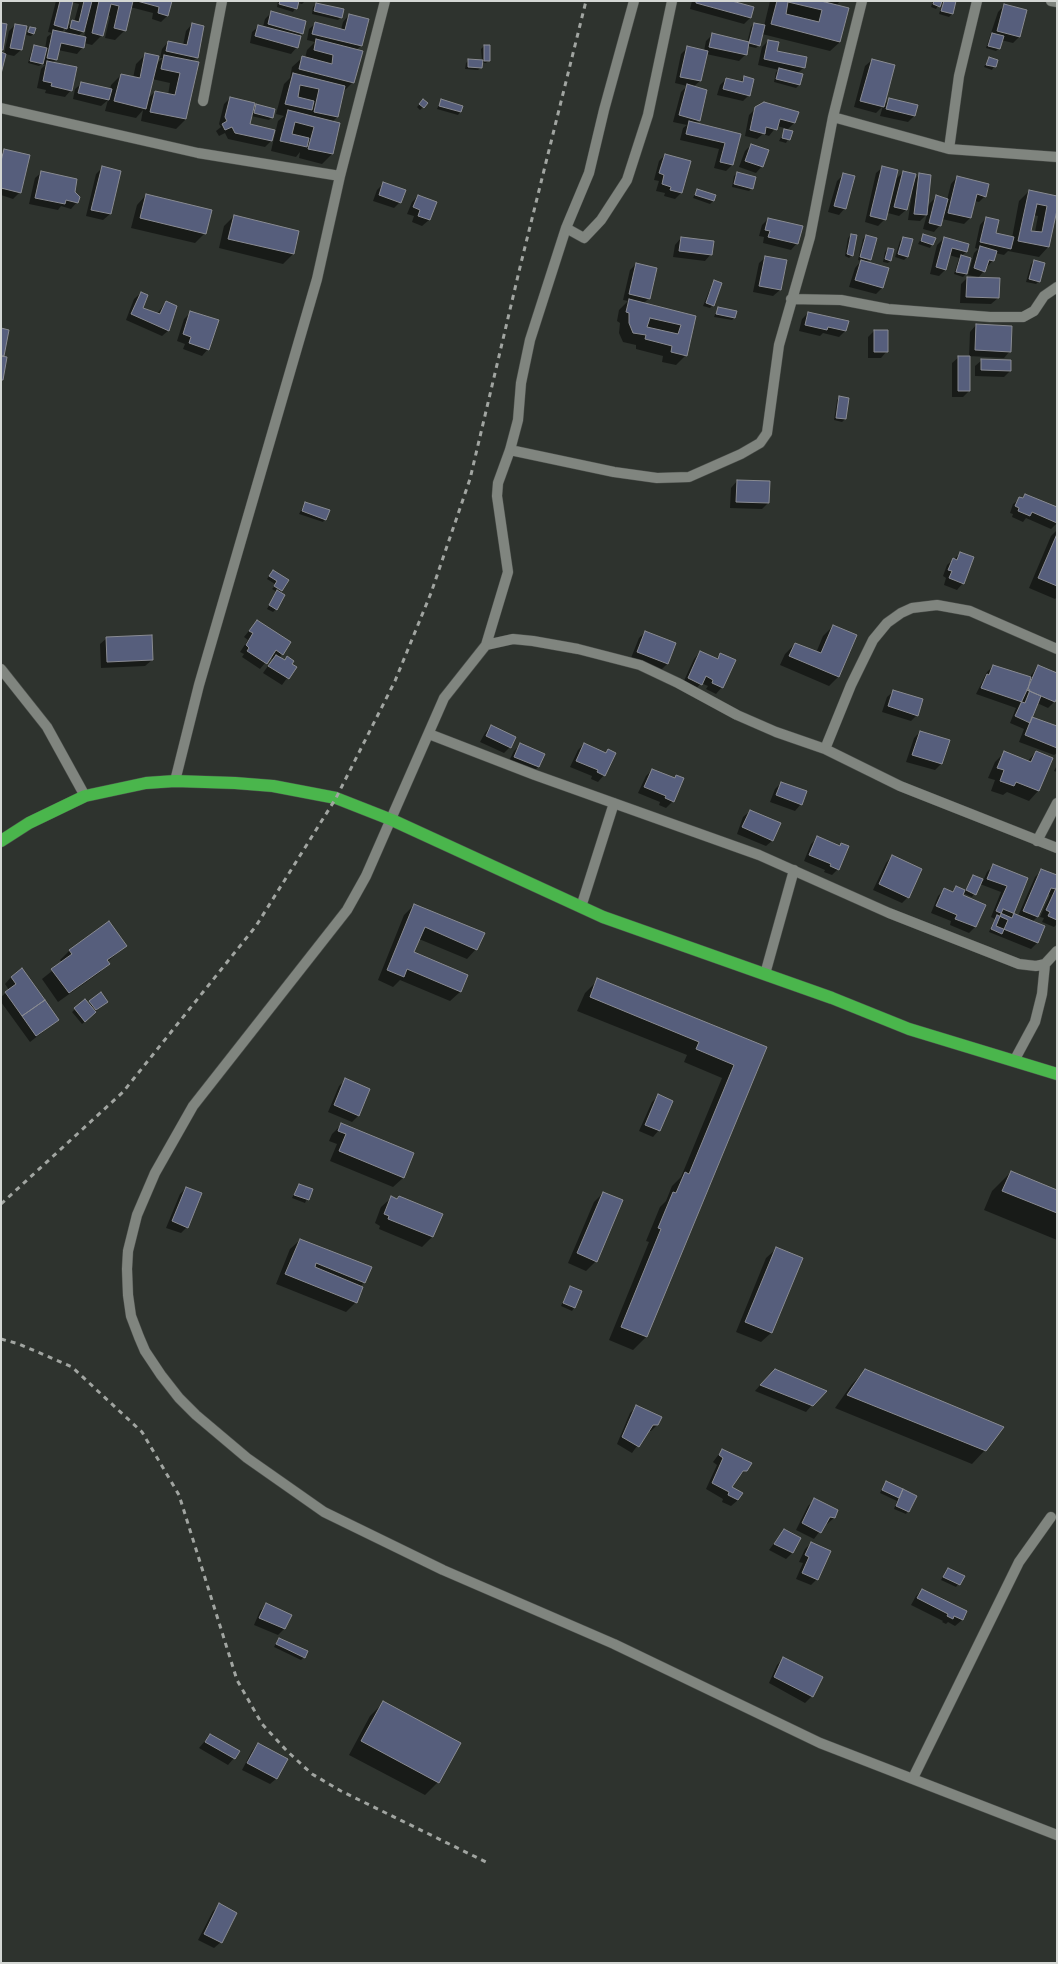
<!DOCTYPE html>
<html>
<head>
<meta charset="utf-8">
<style>
  body { margin:0 }
  #map { position:relative; width:1058px; height:1964px; overflow:hidden; background:#2e332e; font-family:Merriweather,serif }
  canvas { display:block }
  .frame { position:absolute; inset:0; border:2px solid #d4d7d4; pointer-events:none }
</style>
</head>
<body>
<div id="map">
<canvas width="1058" height="1964"></canvas>
<div class="frame"></div>
</div>
<script>
const g = document.querySelector('canvas').getContext('2d');
g.lineJoin = 'round';
function paint(path, color) { g.fillStyle = color; g.fill(path, 'evenodd'); }
const toPath = rows => new Path2D(rows.map(r => 'M' + r).join(''));
function stroke(path, color, width, dash) { g.strokeStyle = color; g.lineWidth = width; g.lineCap = dash ? 'butt' : 'round'; g.setLineDash(dash || []); g.stroke(path); }
paint(toPath([
  [56,1,171,1,168,15,161,22,152,19,153,13,130,7,125,30,115,40,105,38,110,16,107,15,102,35,92,45,84,43,83,47,77,54,58,50,56,59,52,63,71,90,65,97,45,93,46,90,37,88,41,69,45,65,42,64,39,66,28,63,32,49,35,46,45,49,47,37,52,33,48,32],
  [72,2,79,4,74,22,73,21,66,28],
  [66,27,65,33,61,33],
  [86,29,84,37,78,36],
  [278,1,305,1,302,4,298,3,293,12,277,7],
  [692,1,728,1,750,18,744,24,690,9],
  [770,1,840,1,836,6,840,42,830,51,762,34,759,45,756,48,747,46,746,54,739,61,706,54,700,81,693,87,699,120,696,123,740,134,732,165,726,171,714,168,719,149,680,140,683,128,687,125,673,122,681,92,687,86,675,83,681,54,688,47,704,51,706,41,712,35,747,43,751,27,754,24,764,26],
  [933,1,941,1,936,9,931,7],
  [943,1,955,1,952,14,949,17,939,14],
  [316,4,341,17,338,20,312,14,313,7],
  [1005,5,1019,37,1013,43,1001,40,999,48,996,51,986,48,998,12],
  [272,12,302,33,298,37,297,47,291,54,250,43,252,32,259,26,263,27,265,19],
  [349,15,368,20,361,46,356,50,353,82,343,92,337,117,332,122,338,123,332,154,322,164,299,158,300,152,296,157,271,151,278,121,284,116,276,114,284,84,290,78,292,67,302,58,305,58,307,50,315,42,307,40,309,29,316,23,341,30,343,22],
  [192,24,197,57,192,62,198,63,186,119,176,129,141,121,143,110,136,118,105,111,108,100,101,106,73,99,75,89,82,83,110,90,111,85,121,75,133,78,136,64,146,54,155,65,163,58,160,58,162,49,168,42,183,45,186,31],
  [152,79,170,83,168,95,155,92,147,99],
  [15,25,21,50,14,56,5,54,1,70,1,53,4,54,9,31],
  [30,28,34,33,31,36,26,35],
  [768,41,776,52,804,67,797,74,799,85,796,88,774,82,776,72,779,70,758,65,762,47],
  [484,46,489,60,486,63,482,63,481,67,478,70,465,69,466,63,469,60,482,61,481,49],
  [989,58,997,60,992,70,984,67],
  [872,60,883,106,889,99,917,106,914,116,908,122,880,116,883,106,876,113,854,107,865,66],
  [744,77,749,95,743,101,717,95,720,85,726,79,740,82],
  [230,98,253,109,257,105,272,117,269,120,251,116,249,125,272,140,265,147,228,139,225,133,219,136,216,131,221,127,219,124,224,104],
  [441,101,462,106,460,112,458,115,437,109],
  [420,104,423,107,420,110,417,107],
  [756,108,795,122,788,129,777,126,769,136,763,134,757,139,745,136,749,115],
  [785,130,792,132,786,143,779,141],
  [751,145,762,166,756,173,739,167,745,151],
  [5,150,20,192,13,199,1,195,1,153],
  [665,155,690,161,681,193,675,199,664,196,665,193,656,191,659,181,654,180,659,161],
  [883,167,885,219,878,226,865,222,876,173],
  [102,168,110,214,103,220,86,216,96,174],
  [42,172,74,192,77,202,71,209,61,206,58,210,29,204,35,178],
  [903,172,913,181,920,174,926,210,930,203,936,197,947,200,951,184,957,177,985,196,979,202,974,201,970,218,964,224,942,219,940,225,934,232,923,229,927,214,920,221,908,220,912,193,910,192,906,210,899,216,888,213,897,178],
  [737,174,752,188,749,191,732,187,734,176],
  [843,175,845,208,839,215,828,212,837,181],
  [383,184,400,202,394,208,373,201,377,190],
  [697,190,715,196,713,201,710,204,693,198],
  [1029,191,1057,197,1048,247,1039,257,1008,251,1004,255,995,253,993,260,978,278,998,298,991,304,960,303,961,284,967,278,977,277,968,275,974,253,978,249,975,248,980,225,986,218,995,234,1012,238,1019,201],
  [1033,215,1038,216,1035,232,1030,231],
  [146,195,205,233,195,243,131,228,137,205],
  [418,196,436,203,429,220,422,226,412,222,414,216,407,214,412,202],
  [234,216,298,232,293,254,283,264,219,248,224,226],
  [768,219,797,243,791,250,763,243,764,237,759,236,762,225],
  [851,235,852,255,849,258,845,256,848,238],
  [923,235,935,238,930,248,918,244],
  [866,236,870,259,866,263,887,269,882,288,876,294,849,287,855,268,861,261,858,260,863,239],
  [681,238,711,254,705,261,673,257,675,245],
  [903,238,907,257,904,260,895,257,900,241],
  [944,238,968,245,966,252,961,256,966,274,963,277,954,274,959,258,949,255,945,270,939,276,930,274,937,245],
  [888,249,891,260,888,263,883,262,885,252],
  [766,257,780,290,773,296,753,292,759,263],
  [1034,261,1039,281,1036,284,1026,282,1031,264],
  [636,264,649,298,643,304,695,317,686,355,676,365,662,362,663,356,636,349,636,345,623,342,619,333,620,323,617,321,619,310,628,301,623,300,630,270],
  [714,281,713,305,710,308,703,306,712,284],
  [141,293,142,308,157,314,166,302,169,330,162,336,126,320,134,299],
  [718,308,735,317,732,320,714,317],
  [191,312,208,349,202,356,183,349,185,344,177,341,184,319],
  [808,313,846,330,839,337,823,333,820,336,799,331,802,319],
  [976,325,1010,351,1004,358,969,356,969,391,963,397,952,397,952,363,959,357,969,357,970,332],
  [874,331,887,351,881,358,868,358,868,337],
  [982,360,1010,371,1004,377,975,376,975,366],
  [840,397,845,419,842,422,834,420,837,400],
  [737,481,768,503,762,509,730,508,731,488],
  [1025,495,1057,508,1057,523,1051,529,1026,518,1023,522,1012,517,1013,514,1010,513,1013,504],
  [305,503,325,519,323,522,299,514],
  [1057,530,1057,597,1055,599,1029,588,1051,536],
  [961,553,963,583,957,590,944,585,946,578,943,576,947,565],
  [273,571,288,581,275,584,267,579],
  [274,587,281,591,276,609,273,612,267,609,277,592,272,589],
  [257,621,290,642,279,658,284,661,287,657,291,664,295,667,282,685,263,673,273,659,270,657,260,669,242,657,244,654,240,652,248,640,244,637],
  [833,626,839,676,829,686,780,665,785,654,795,644,816,653,823,636],
  [645,632,667,664,661,670,631,658,639,638],
  [107,638,152,660,145,666,101,668,100,644],
  [700,652,716,659,721,654,722,687,716,694,706,689,708,686,701,683,695,690,682,685,694,659],
  [993,666,1029,678,1038,666,1057,675,1057,695,1054,702,1048,708,1037,703,1031,717,1057,727,1057,753,1054,755,1019,742,1024,729,1010,723,1016,708,976,694,987,672],
  [894,691,917,715,911,721,882,712,887,697],
  [491,726,510,747,504,753,480,742,485,733],
  [920,732,948,741,941,764,935,770,906,762,914,738],
  [584,744,605,753,608,750,604,775,598,782,591,779,592,776,570,767,578,750],
  [520,745,538,767,532,773,508,763,514,751],
  [1036,752,1052,758,1038,791,1029,801,1007,792,1003,795,991,791,995,780,988,778,995,762,1004,753,1027,762],
  [1057,765,1057,772,1054,771],
  [652,770,673,779,676,776,682,779,673,801,666,808,659,805,660,802,638,793,646,776],
  [781,783,801,804,795,811,770,802,775,789],
  [750,811,773,840,766,846,737,834,743,817],
  [817,838,839,847,841,844,838,869,832,875,824,872,825,870,804,861,811,844],
  [892,856,908,897,902,903,873,890,886,863],
  [994,865,1027,879,1012,914,1018,916,1035,877,1042,870,1057,876,1057,924,1054,927,1042,922,1044,918,1040,917,1050,895,1047,894,1037,917,1032,922,1037,943,1031,949,989,932,995,919,991,917,1001,892,980,884,972,897,963,893,962,896,984,905,975,927,969,933,950,925,951,921,931,913,938,896,945,889,951,892,956,887,965,891,973,876,983,881,987,872],
  [414,905,476,949,467,959,419,939,413,952,467,975,460,992,450,1001,400,980,393,987,378,980,404,915],
  [126,946,107,962,109,964,99,973,58,1002,42,979,62,963,60,960,70,950],
  [11,977,58,1020,30,1042,1,1002,1,997,9,990,5,984],
  [598,980,765,1048,646,1337,633,1350,609,1340,649,1242,646,1241,660,1207,666,1201,672,1186,681,1177,722,1078,684,1062,687,1055,577,1011,585,993],
  [101,993,104,1004,82,1024,72,1012,85,1000,88,1004],
  [345,1080,358,1116,352,1122,328,1112,339,1086],
  [658,1096,659,1130,653,1137,639,1131,652,1102],
  [342,1124,413,1154,403,1178,393,1187,330,1161,337,1144,329,1141,332,1134],
  [1011,1172,1057,1191,1057,1240,984,1210,992,1191],
  [299,1185,311,1190,305,1203,292,1198],
  [186,1188,187,1227,181,1233,166,1228,180,1194],
  [603,1193,596,1261,586,1271,568,1263,594,1202],
  [399,1197,441,1215,432,1237,422,1247,379,1229,380,1226,375,1223,381,1207,391,1198,396,1200],
  [300,1240,364,1282,360,1287,356,1302,346,1312,276,1284,290,1249],
  [776,1249,801,1259,771,1333,761,1342,736,1332,766,1258],
  [570,1287,574,1308,572,1311,561,1306],
  [865,1371,985,1450,972,1464,835,1408,852,1384],
  [768,1376,812,1405,806,1412,755,1391],
  [636,1407,657,1425,651,1431,648,1431,632,1453,617,1444,630,1413],
  [722,1450,746,1470,738,1477,731,1488,738,1500,731,1506,722,1502,723,1499,706,1489,717,1465,713,1462],
  [886,1482,916,1496,906,1514,894,1509,897,1501,880,1493],
  [814,1500,834,1518,827,1524,825,1524,814,1539,796,1530,808,1506],
  [784,1530,799,1538,792,1553,786,1559,769,1550],
  [811,1543,817,1579,811,1585,796,1579,803,1563,799,1562,805,1549],
  [948,1569,963,1577,956,1587,941,1580],
  [922,1590,966,1612,962,1620,955,1626,948,1622,946,1624,942,1622,943,1621,911,1605,916,1596],
  [267,1605,290,1615,284,1629,278,1635,254,1625,260,1611],
  [279,1639,306,1652,304,1657,301,1660,274,1647],
  [783,1659,812,1696,805,1703,769,1683,777,1665],
  [383,1703,438,1782,425,1795,349,1755,370,1716],
  [210,1735,234,1758,228,1765,199,1748],
  [258,1744,277,1778,270,1784,242,1770,252,1751],
  [220,1905,221,1942,214,1948,198,1940,213,1911]
]), '#0007');
const building = toPath([
  [60,1,73,1,67,29,54,25,60,1],
  [84,1,92,1,84,32,70,28,72,20,79,22,84,1],
  [99,1,133,1,126,31,114,28,119,6,111,4,103,36,92,33,99,1],
  [137,1,172,1,168,16,158,13,159,7,137,1],
  [280,1,299,1,297,9,279,4,280,1],
  [696,1,732,1,754,7,751,18,696,3,696,1],
  [777,1,821,1,849,8,840,42,771,24,777,1],
  [788,2,822,10,819,22,786,14,788,2],
  [934,1,942,1,940,7,933,4,934,1],
  [944,1,956,1,953,14,941,11,944,1],
  [316,3,344,9,342,18,314,11,316,3],
  [1004,4,1027,10,1020,37,997,31,1004,4],
  [271,11,306,21,303,34,268,24,271,11],
  [349,14,369,19,362,46,312,34,315,22,345,30,349,14],
  [1,23,7,24,3,50,1,50,1,23],
  [192,23,204,26,198,58,166,51,168,41,187,45,192,23],
  [754,23,765,25,760,46,749,43,754,23],
  [15,24,27,26,22,50,10,48,15,24],
  [258,25,301,36,298,48,255,36,258,25],
  [30,27,36,28,34,34,28,32,30,27],
  [53,30,86,37,84,48,61,43,57,60,47,58,53,30],
  [712,33,749,42,747,55,709,47,712,33],
  [992,33,1004,36,1000,49,988,46,992,33],
  [316,39,363,51,354,83,299,69,302,56,332,64,333,55,314,50,316,39],
  [768,40,779,42,777,51,807,57,805,68,764,59,768,40],
  [34,45,47,48,43,64,30,61,34,45],
  [484,45,490,45,490,61,484,61,484,45],
  [687,46,708,51,701,81,680,77,687,46],
  [1,52,6,54,1,74,1,52],
  [145,53,159,56,146,109,114,101,121,74,140,78,145,53],
  [164,55,199,62,186,119,150,112,155,91,175,95,180,73,161,69,164,55],
  [989,57,998,60,996,67,986,65,989,57],
  [468,59,483,60,482,68,468,67,468,59],
  [872,59,895,65,884,107,860,101,872,59],
  [47,61,77,67,72,91,51,86,52,83,43,81,47,61],
  [779,68,803,74,800,85,776,79,779,68],
  [293,73,345,86,338,117,314,112,319,89,300,85,298,97,314,101,312,110,285,104,293,73],
  [744,76,754,79,750,96,723,89,726,78,743,82,744,76],
  [81,82,112,89,109,100,78,93,81,82],
  [687,84,707,90,700,121,679,115,687,84],
  [230,97,255,103,250,124,275,130,272,141,235,133,232,127,225,130,222,124,227,121,225,117,230,97],
  [889,98,918,105,915,116,886,109,889,98],
  [423,99,428,103,424,108,419,104,423,99],
  [441,99,463,106,461,112,439,106,441,99],
  [764,102,799,112,795,123,780,119,777,130,766,127,765,134,750,130,755,107,764,102],
  [256,104,275,109,273,118,254,113,256,104],
  [288,110,340,123,333,154,308,149,314,127,295,122,292,134,309,138,307,147,280,141,288,110],
  [689,121,741,134,733,165,720,162,725,143,686,134,689,121],
  [784,129,793,131,790,140,782,138,784,129],
  [751,144,769,150,763,167,745,161,751,144],
  [4,149,30,155,21,193,1,188,1,161,4,149],
  [665,154,691,161,682,193,670,190,671,187,662,184,664,175,659,173,665,154],
  [102,166,121,171,111,214,91,210,102,166],
  [882,166,898,170,886,220,870,216,882,166],
  [41,171,77,179,75,192,80,197,78,203,66,200,65,204,35,198,41,171],
  [903,171,916,174,907,210,894,207,903,171],
  [737,172,756,177,753,189,734,184,737,172],
  [843,173,855,176,846,209,834,206,843,173],
  [919,173,931,175,927,215,914,214,919,173],
  [957,176,989,184,986,197,977,194,971,218,948,213,957,176],
  [383,182,406,190,401,203,379,195,383,182],
  [697,189,716,195,714,201,695,195,697,189],
  [1029,190,1057,196,1057,210,1049,247,1018,241,1029,190],
  [1037,204,1047,206,1042,232,1031,231,1037,204],
  [146,194,212,210,206,234,140,218,146,194],
  [418,195,437,202,430,220,418,216,420,210,413,207,418,195],
  [936,195,948,199,941,226,929,223,936,195],
  [234,215,299,231,294,254,228,239,234,215],
  [986,217,999,220,996,233,1014,237,1011,249,980,242,986,217],
  [768,218,803,226,798,244,768,237,770,231,765,230,768,218],
  [851,234,857,235,853,256,847,254,851,234],
  [923,234,936,238,933,245,921,241,923,234],
  [866,235,877,238,871,260,860,257,866,235],
  [681,237,714,241,712,255,679,251,681,237],
  [903,237,913,239,908,257,898,254,903,237],
  [944,237,969,244,967,252,952,248,946,270,936,267,944,237],
  [980,246,997,251,994,261,989,260,985,272,974,268,980,246],
  [888,248,894,249,891,261,885,259,888,248],
  [961,255,971,258,967,274,956,272,961,255],
  [765,256,787,260,781,290,759,286,765,256],
  [861,260,889,268,883,288,855,280,861,260],
  [1034,260,1045,263,1040,282,1029,279,1034,260],
  [636,263,657,268,650,299,629,294,636,263],
  [967,277,1000,278,999,298,966,297,967,277],
  [714,280,722,283,714,306,706,303,714,280],
  [141,292,148,295,143,308,160,314,166,301,177,306,169,331,131,314,141,292],
  [629,299,696,316,687,356,671,352,672,346,645,339,646,335,633,333,629,323,629,313,626,312,629,299],
  [650,318,681,325,678,334,647,327,650,318],
  [718,307,737,311,735,318,716,314,718,307],
  [190,311,219,320,209,350,189,343,191,337,183,334,190,311],
  [808,312,849,321,846,331,828,327,827,330,805,325,808,312],
  [976,324,1012,326,1011,352,975,350,976,324],
  [1,328,9,330,4,356,1,356,1,328],
  [874,330,888,330,888,352,874,352,874,330],
  [1,356,7,357,3,380,1,380,1,356],
  [958,356,970,356,970,391,958,391,958,356],
  [981,359,1011,360,1011,371,981,370,981,359],
  [839,396,849,398,846,419,836,418,839,396],
  [737,480,770,481,769,503,736,502,737,480],
  [1025,494,1057,507,1057,523,1032,512,1030,516,1018,511,1019,508,1015,506,1019,497,1023,498,1025,494],
  [305,502,330,510,326,520,302,511,305,502],
  [1057,534,1057,586,1038,578,1057,534],
  [960,552,974,557,964,584,949,578,952,571,948,570,953,558,957,560,960,552],
  [273,570,289,580,282,591,274,586,277,581,269,576,273,570],
  [277,590,285,595,277,610,269,605,277,590],
  [257,620,291,642,283,655,276,650,267,664,247,651,249,648,246,645,253,633,249,631,257,620],
  [833,625,857,635,839,677,789,656,795,643,821,653,833,625],
  [645,631,676,643,668,664,637,652,645,631],
  [152,635,153,660,107,662,106,637,152,635],
  [700,651,718,659,720,653,736,660,723,688,712,683,713,680,706,676,702,685,688,678,700,651],
  [276,655,285,660,287,656,294,661,292,664,297,667,289,679,268,666,276,655],
  [993,665,1031,677,1028,689,1030,690,1025,703,981,688,987,674,989,675,993,665],
  [1038,665,1057,673,1057,698,1055,702,1027,690,1038,665],
  [893,690,923,699,918,716,888,706,893,690],
  [1027,690,1041,696,1030,723,1015,716,1027,690],
  [1032,717,1057,726,1057,748,1025,735,1032,717],
  [491,725,516,737,511,748,486,736,491,725],
  [920,731,950,740,942,764,912,755,920,731],
  [520,743,545,754,539,767,514,757,520,743],
  [584,743,606,753,608,749,616,753,605,776,597,772,598,770,576,761,584,743],
  [1004,751,1031,762,1036,751,1053,758,1039,791,1016,782,1014,786,1000,781,1004,770,997,768,1004,751],
  [652,769,675,778,676,775,684,778,674,802,665,798,666,796,644,787,652,769],
  [781,782,807,791,802,805,776,795,781,782],
  [750,810,781,823,773,841,742,827,750,810],
  [817,836,840,846,841,843,849,846,839,870,830,866,831,864,809,855,817,836],
  [892,855,922,869,909,898,879,884,892,855],
  [993,864,1028,878,1012,918,996,911,1007,886,987,879,993,864],
  [1041,869,1057,875,1057,886,1056,889,1051,888,1038,917,1023,911,1041,869],
  [973,875,983,879,976,895,966,890,973,875],
  [956,886,965,890,963,895,986,905,976,927,955,919,957,915,936,906,944,888,953,892,956,886],
  [1057,886,1057,920,1048,916,1050,912,1046,910,1057,886],
  [414,904,485,933,477,950,425,927,414,952,468,975,461,992,407,969,404,977,387,970,414,904],
  [1003,909,1045,926,1038,943,996,926,1003,909],
  [997,915,1008,920,1002,934,991,929,997,915],
  [109,921,127,946,107,960,110,964,69,993,51,969,72,954,69,950,109,921],
  [22,968,45,1000,22,1016,5,992,16,984,11,977,22,968],
  [597,978,767,1047,647,1337,621,1327,661,1229,658,1228,673,1192,676,1193,685,1172,689,1174,734,1065,696,1049,699,1042,590,997,597,978],
  [101,992,108,1002,96,1010,89,1001,101,992],
  [85,999,96,1012,85,1022,74,1008,85,999],
  [45,1000,59,1020,36,1036,22,1016,45,1000],
  [345,1078,370,1089,359,1116,334,1105,345,1078],
  [658,1094,673,1101,660,1131,645,1125,658,1094],
  [341,1123,414,1153,404,1178,339,1151,346,1134,338,1131,341,1123],
  [1011,1171,1057,1190,1057,1213,1002,1191,1011,1171],
  [299,1184,313,1189,309,1200,294,1195,299,1184],
  [186,1187,202,1193,188,1228,172,1221,186,1187],
  [603,1192,623,1200,597,1262,577,1253,603,1192],
  [391,1196,397,1199,399,1196,443,1214,433,1237,388,1219,389,1216,384,1214,391,1196],
  [300,1239,372,1267,365,1283,316,1263,315,1267,363,1287,357,1303,285,1274,300,1239],
  [776,1247,803,1258,772,1333,745,1322,776,1247],
  [570,1286,582,1291,575,1308,563,1303,570,1286],
  [775,1369,827,1391,813,1406,760,1385,775,1369],
  [865,1369,1004,1427,986,1451,847,1395,865,1369],
  [636,1405,662,1417,658,1425,653,1425,639,1447,622,1437,636,1405],
  [722,1449,752,1463,747,1471,743,1471,732,1487,743,1493,738,1500,728,1495,729,1492,712,1483,723,1458,719,1455,722,1449],
  [886,1481,903,1489,899,1498,882,1490,886,1481],
  [903,1489,917,1496,909,1512,896,1506,903,1489],
  [814,1498,838,1510,835,1518,830,1517,821,1533,802,1523,814,1498],
  [784,1529,801,1538,793,1553,774,1544,784,1529],
  [811,1542,831,1551,818,1580,802,1573,809,1557,805,1555,811,1542],
  [948,1568,965,1576,960,1585,943,1577,948,1568],
  [922,1589,967,1611,963,1620,954,1616,953,1619,947,1616,948,1614,917,1598,922,1589],
  [266,1603,292,1615,285,1629,259,1618,266,1603],
  [279,1638,308,1651,305,1658,276,1644,279,1638],
  [783,1657,823,1677,813,1697,774,1677,783,1657],
  [383,1701,461,1743,439,1783,361,1741,383,1701],
  [210,1734,240,1751,235,1759,205,1742,210,1734],
  [258,1743,288,1759,277,1779,247,1763,258,1743],
  [219,1903,237,1913,222,1943,204,1934,219,1903]
]);
paint(building, '#565e7c');
stroke(building, '#898b92', 1);
const street = toPath([
  [1051,1,1057,2],
  [203,101,222,1],
  [1,108,198,153,340,176],
  [833,117,949,149,1057,157],
  [949,149,959,76,977,1],
  [566,228,584,238,601,220,627,180,648,115,672,1],
  [791,299,841,300,888,309,990,317,1023,317,1034,311,1044,296,1057,287],
  [510,450,614,472,657,478,689,477,741,454,760,443,767,433,779,345,810,237,833,117,862,1],
  [486,645,508,572,497,496,498,483,510,450,518,420,521,383,530,340,566,228,589,173,604,110,634,1],
  [429,734,535,775,759,855,889,913,1019,964,1036,966,1045,964,1057,951],
  [825,749,851,685,873,640,887,623,901,613,912,608,937,605,970,611,1057,649],
  [175,781,199,685,317,279,340,176,385,1],
  [1037,841,1057,803],
  [1057,848,900,786,825,749,776,732,737,715,678,683,640,665,578,649,533,641,513,639,486,645,444,698,366,876,347,910,193,1106,155,1173,137,1215,128,1251,127,1269,128,1295,131,1316,139,1337,145,1351,161,1375,179,1398,196,1415,247,1458,324,1512,443,1570,614,1644,820,1743,1057,1835],
  [581,907,614,803],
  [765,974,794,870],
  [1014,1061,1035,1022,1042,994,1045,964],
  [913,1778,1019,1562,1051,1517]
]);
const secondary = toPath([
  [1,669,47,727,85,796]
]);
const highway = toPath([
  [1,841,29,823,85,796,146,783,175,781,235,783,273,786,336,798,392,820,603,917,832,998,909,1029,1057,1074]
]);
stroke(street, '#4b4f4b', 11);
stroke(secondary, '#4b4f4b', 11);
stroke(highway, '#4b4f4b', 13);
stroke(street, '#80857f', 10);
stroke(secondary, '#80857f', 10);
stroke(highway, '#4ab64c', 12);
stroke(toPath([
  [1,1204,123,1092,256,926,336,798,395,681,431,593,470,479,521,263,586,1],
  [1,1339,19,1344,72,1367,142,1432,179,1495,237,1680,262,1724,287,1751,312,1774,341,1791,488,1863]
]), '#a1a5a1', 3, [5, 5]);
</script>
</body>
</html>
